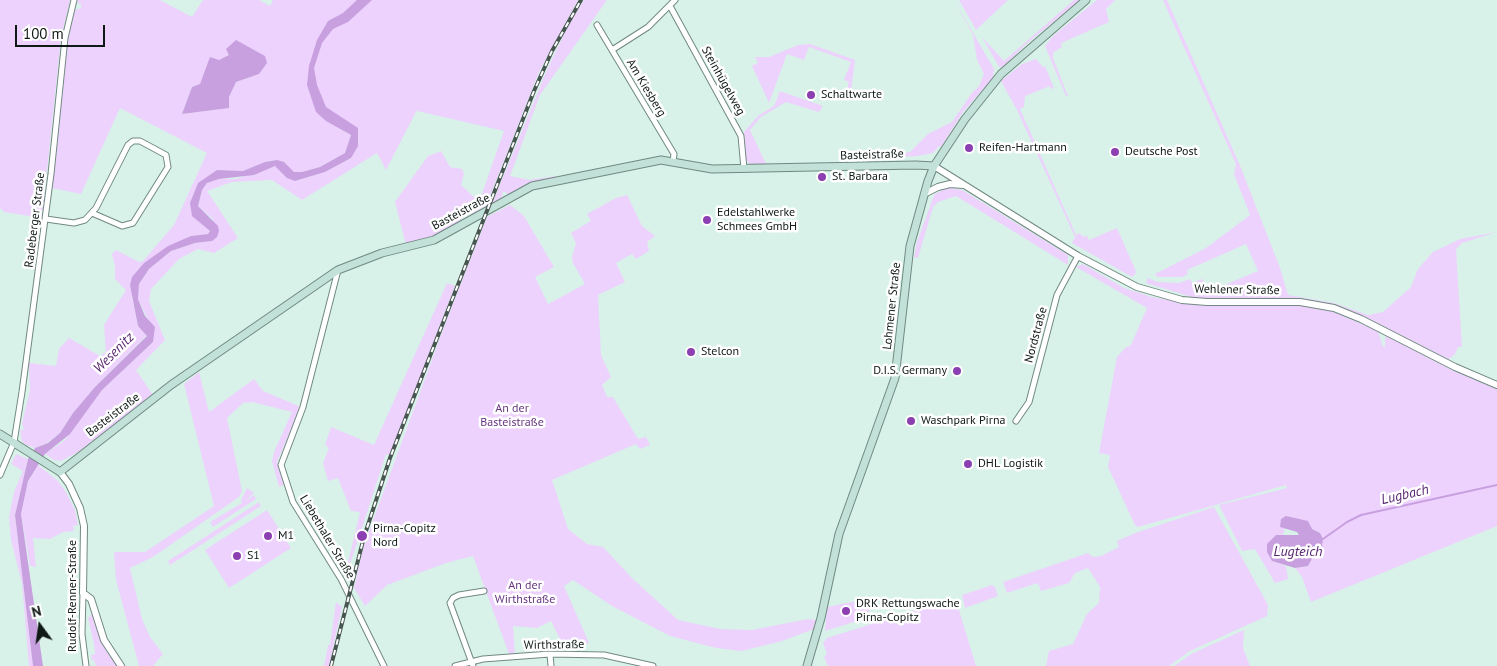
<!DOCTYPE html>
<html>
<head>
<meta charset="utf-8">
<style>
  body { margin:0 }
  #map { position:relative; width:1497px; height:666px; overflow:hidden; background:#d8f2e9; font-family:"PT Sans",sans-serif }
  canvas { display:block }
  .north { position:absolute; left:15px; top:601px; width:50px; height:50px; -webkit-text-stroke:4px #fff; paint-order:stroke; rotate:346deg; font-size:14px; font-weight:700; line-height:20px; text-align:center; color:#0f1916 }
  .north::after { content:''; display:block; margin:auto; width:18px; height:22px; background:#0f1916; clip-path:polygon(50% 0,100% 100%,50% 72%,0 100%) }
  .scale { position:absolute; left:15px; top:25px; width:90px; height:22px; box-sizing:border-box; border:2px solid #0f1916; border-top:0; padding-left:6px; font-size:15px; line-height:18px; white-space:nowrap; color:#0f1916; -webkit-text-stroke:4px #fff; paint-order:stroke }
</style>
</head>
<body>
<div id="map">
<canvas width="1497" height="666"></canvas>
<div class="north">N</div>
<div class="scale">100 m</div>
</div>
<script>
const g = document.querySelector('canvas').getContext('2d');
g.lineJoin = 'round';
function paint(path, color) { g.fillStyle = color; g.fill(path, 'evenodd'); }
const toPath = rows => new Path2D(rows.map(r => 'M' + r).join(''));
function stroke(path, color, width, dash) { g.strokeStyle = color; g.lineWidth = width; g.lineCap = dash ? 'butt' : 'round'; g.setLineDash(dash || []); g.stroke(path); }
function write(font, color, halo, rows, align = 'center') {
  g.font = font + ' "PT Sans",sans-serif'; g.lineWidth = 5; g.setLineDash([]); g.textBaseline = 'middle'; g.strokeStyle = halo; g.fillStyle = color; for (const [text, x, y, turn = 0] of rows) {
    g.save(); g.translate(x, y); g.rotate((+turn || 0) * Math.PI / 180); g.textAlign = isNaN(turn) ? turn : align; if (halo) g.strokeText(text, 0, 0); g.fillText(text, 0, 0); g.restore();
  }
}
paint(toPath([
  [0,0,70,0,61,38,42,218,4,212,0,208],
  [78,0,160,0,192,17,203,0,259,0,270,6,273,0,578,0,539,72,486,206,470,215,478,205,504,131,417,111,418,108,386,170,377,153,302,200,272,180,232,182,207,191,238,238,214,253,198,249,179,259,151,289,149,301,165,340,136,370,153,395,78,452,61,461,54,460,45,454,64,441,102,390,153,342,149,321,138,299,139,284,149,269,171,251,195,243,212,241,213,219,198,206,202,190,207,183,219,179,236,179,275,166,295,181,302,179,325,172,351,158,359,138,334,126,351,135,345,153,320,167,302,172,294,172,277,160,265,162,244,171,217,170,190,203,201,221,210,230,208,234,191,236,144,263,132,297,138,326,147,335,95,387,73,413,60,433,47,443,35,448,26,445,22,441,20,430,24,430,22,424,30,390,29,363,56,366,59,349,69,338,100,356,106,352,104,325,126,290,115,279,115,266,112,254,116,250,139,262,143,261,174,225,207,153,120,108,81,194,52,188,67,40,74,10,81,8,81,4,77,3],
  [229,55,259,74,236,82,229,97,229,108,182,114,192,87,200,84,219,60],
  [584,0,607,0,540,95,510,176,529,180,556,176,556,178,530,184,507,195,506,192,503,192,502,198,492,204,546,72,568,26],
  [954,0,994,69,993,78,963,112,941,147,939,146,933,153,917,156,869,159,865,149,875,157,910,152,928,134,952,122,971,94,979,86,984,74,977,60,973,35],
  [959,0,1008,0,976,30],
  [1074,0,1080,0,1025,45,1003,67,999,67,982,37,1004,61],
  [1097,0,1115,0,1106,9,1109,22,1061,43,1062,47,1053,53,1053,58,1068,96,1066,96,1045,46,1053,36],
  [1163,0,1167,0,1241,168,1280,268,1288,295,1334,303,1368,315,1383,312,1411,287,1418,269,1433,252,1460,239,1497,232,1462,243,1456,249,1462,347,1458,347,1455,354,1448,360,1443,359,1332,305,1321,302,1299,299,1195,298,1146,283,1148,278,1157,282,1179,283,1190,279,1192,283,1202,279,1210,291,1258,271,1246,244,1187,270,1188,274,1182,277,1157,277,1155,274,1206,248,1250,215,1234,174,1236,164],
  [810,44,855,60,850,99,844,97,849,82,844,80,851,62,809,47,804,60,787,54,769,103,752,66,758,63,755,57,769,57,798,45],
  [1036,59,1043,67,1045,66,1054,88,1051,89,1050,86,1025,96,1024,107,1020,109,1076,235,1080,233,1083,237,1087,236,1089,240,1117,228,1135,269,1136,273,1132,277,1072,243,1075,237,1017,110,1001,81,1022,64],
  [780,91,823,106,819,112,786,102,761,117,750,130,766,164,750,164,746,160,744,132,758,116,774,106],
  [441,151,450,167,462,169,464,174,461,185,476,199,459,222,433,237,406,245,395,202,428,156],
  [947,187,962,190,1068,255,1068,265,956,196,938,202,933,207,918,258,914,257,917,242,933,198,935,194,943,190,943,188],
  [627,195,642,226,655,236,647,242,649,251,636,259,632,254,616,263,625,282,598,295,601,355,611,377,602,385,607,397,613,397,638,439,646,437,650,445,640,449,636,444,552,480,568,529,587,544,603,547,633,579,678,620,720,629,752,630,808,619,816,620,814,629,782,641,742,651,716,648,670,636,612,606,573,580,564,586,589,643,565,649,551,621,537,628,513,626,515,654,509,654,473,556,446,563,387,585,365,606,354,588,364,545,447,319,487,217,510,205,524,216,554,267,535,277,548,304,585,284,573,263,572,257,576,243,571,233,591,221,587,214,616,198],
  [1083,264,1124,288,1152,297,1190,304,1299,304,1332,311,1378,331,1383,347,1385,347,1385,338,1387,336,1452,370,1497,389,1497,526,1311,602,1302,577,1295,568,1308,566,1313,557,1321,551,1320,533,1312,529,1280,527,1285,528,1283,535,1276,535,1272,561,1286,566,1288,579,1275,583,1255,549,1242,551,1219,505,1287,488,1286,485,1138,527,1135,525,1108,467,1110,455,1099,453,1117,357,1125,348,1131,345,1147,308,1076,267],
  [447,283,455,286,390,456,386,454,361,531,358,530,356,537,359,538,344,580,360,512,351,511,338,478,328,481,323,463,329,448,325,445,331,427,374,445],
  [199,372,209,412,254,379,263,391,301,407,277,462,284,485,279,487,272,461,274,452,292,412,252,402,243,403,227,418,242,491,239,497,153,557,130,568,142,619,150,637,163,654,153,666,139,666,116,580,114,552,145,552,214,506,184,384],
  [16,454,28,459,15,515,33,666,29,666,22,584,11,540,9,517,14,492,23,471,11,464],
  [38,465,58,481,66,492,75,510,78,525,73,526,74,531,63,532,50,539,33,538,36,567,30,566,21,514,28,481],
  [247,488,254,493,245,501,254,495,256,499,213,527,210,522,242,503,241,500],
  [259,502,261,506,170,565,168,561],
  [1214,507,1268,605,1267,616,1190,651,1169,666,1046,666,1049,651,1073,644,1087,614,1099,603,1100,587,1088,568,1075,573,1069,583,1041,591,1038,583,1007,593,1003,582,1088,553,1093,557,1101,556,1119,547,1117,541,1135,533],
  [267,510,291,548,229,588,205,550],
  [992,585,995,587,998,596,965,608,962,595],
  [867,599,870,617,825,631,827,607],
  [951,599,955,601,959,610,976,666,828,666,824,657,827,654,823,643,827,638],
  [336,602,342,607,329,666,324,666,328,645,330,645],
  [92,614,102,641,117,666,96,666,94,660,92,661,91,655,95,654,94,644,88,618],
  [1244,630,1243,648,1250,666,1174,666,1191,654]
]), '#edd2fd');
paint(toPath([
  [357,0,372,0,348,22,333,29,322,43,314,68,317,85,326,107,358,128,358,146,351,158,325,172,295,181,287,178,275,166,254,175,219,179,207,183,202,190,198,206,218,226,219,231,217,237,212,241,195,243,171,251,149,269,139,284,138,299,145,316,155,327,153,342,102,390,70,434,45,454,28,481,21,514,43,666,33,666,15,515,28,459,35,448,48,443,60,433,73,413,95,387,147,336,138,326,130,285,132,277,144,263,168,246,191,236,208,234,210,231,192,216,190,203,198,183,217,170,243,171,265,162,277,160,284,162,294,172,302,172,320,167,345,153,351,135,326,121,316,112,307,85,309,66,317,40,328,21,343,13],
  [236,40,265,56,267,63,259,74,236,82,229,97,229,108,182,114,192,87,200,84,210,57,219,60,229,55,226,49],
  [1286,516,1308,521,1312,529,1320,533,1323,539,1321,551,1313,557,1308,566,1295,568,1272,561,1267,552,1267,544,1276,535,1299,535,1297,532,1280,527,1281,519]
]), '#c8a0df');
stroke(toPath([
  [1323,539,1347,522,1361,515,1497,485]
]), '#c8a0df', 2);
const minor = toPath([
  [670,6,741,136,744,169],
  [597,25,674,154,673,162],
  [612,50,648,27,675,0],
  [46,219,74,223,85,220,96,208,128,145,133,141,140,141,166,155,168,167,133,223,122,226,92,213],
  [338,270,303,407,281,465,293,502,341,579,384,666],
  [1016,421,1029,402,1057,295,1078,256],
  [0,475,14,442,22,392,51,174,65,38,74,0],
  [83,593,82,634,86,666],
  [550,654,551,666],
  [455,666,483,659,550,654,604,655,653,666],
  [473,666,450,603,453,598,459,595,484,591]
]);
const tertiary = toPath([
  [934,166,1078,256,1137,287,1182,300,1207,302,1300,302,1334,308,1361,319,1455,367,1497,385],
  [924,194,938,187,950,184,963,185],
  [60,472,69,484,80,508,84,526,83,593,91,599,104,640,121,666]
]);
const secondary = toPath([
  [0,434,60,472,171,385,338,270,382,253,434,240,532,186,661,160,712,169,916,165,934,166],
  [807,666,821,618,839,534,895,378,910,246,928,181,934,166,965,119,1001,74,1086,0]
]);
stroke(minor, '#718981', 7);
stroke(tertiary, '#718981', 8);
stroke(secondary, '#718981', 9);
stroke(minor, '#fff', 5);
stroke(tertiary, '#fff', 6);
stroke(secondary, '#c2e1d9', 7);
const rail = toPath([
  [331,666,364,537,390,458,534,91,552,51,581,0]
]);
stroke(rail, '#475651', 4);
stroke(rail, '#fff', 2, [5.5]);
for (const [x, y, r, color] of [
  [811,95,5,"#8b3fb0"],
  [969,148,5,"#8b3fb0"],
  [1115,152,5,"#8b3fb0"],
  [822,177,5,"#8b3fb0"],
  [707,220,5,"#8b3fb0"],
  [691,352,5,"#8b3fb0"],
  [957,371,5,"#8b3fb0"],
  [911,421,5,"#8b3fb0"],
  [968,464,5,"#8b3fb0"],
  [268,536,5,"#8b3fb0"],
  [362,536,6,"#8b3fb0"],
  [237,556,5,"#8b3fb0"],
  [846,611,5,"#8b3fb0"]
]) { const dot = new Path2D(); dot.arc(x, y, r, 0, 2 * Math.PI); g.fillStyle = color; g.fill(dot); stroke(dot, '#fff', 2); }
write('12px', '#0f1916', '#fff', [
  ["Steinhügelweg",723,81,61],
  ["Am Kiesberg",646,88,59],
  ["Basteistraße",872,155,-2],
  ["Basteistraße",461,212,-28],
  ["Radeberger Straße",35,220,-83],
  ["Wehlener Straße",1237,290,1],
  ["Lohmener Straße",892,306,-84],
  ["Nordstraße",1036,335,-75],
  ["Basteistraße",113,415,-37],
  ["Liebethaler Straße",327,537,59],
  ["Rudolf-Renner-Straße",73,596,-90],
  ["Wirthstraße",554,645,-1]
]);
write('12px', '#0f1916', '#fff', [
  ["Schaltwarte",821,95],
  ["Reifen-Hartmann",979,148],
  ["Deutsche Post",1125,152],
  ["St. Barbara",832,177],
  ["Edelstahlwerke",717,213],
  ["Schmees GmbH",717,227],
  ["Stelcon",701,352],
  ["D.I.S. Germany",947,371,"right"],
  ["Waschpark Pirna",921,421],
  ["DHL Logistik",978,464],
  ["Pirna-Copitz",373,529],
  ["Nord",373,543],
  ["M1",278,536],
  ["S1",247,556],
  ["DRK Rettungswache",856,604],
  ["Pirna-Copitz",856,618]
], 'left');
write('12px', '#683681', '#fff', [
  ["An der",512,409],
  ["Basteistraße",512,423],
  ["An der",525,586],
  ["Wirthstraße",525,600]
]);
write('italic 14px', '#582670', '#fff', [
  ["Wesenitz",114,353,-45],
  ["Lugbach",1405,495,-13],
  ["Lugteich",1298,552]
]);
</script>
</body>
</html>
